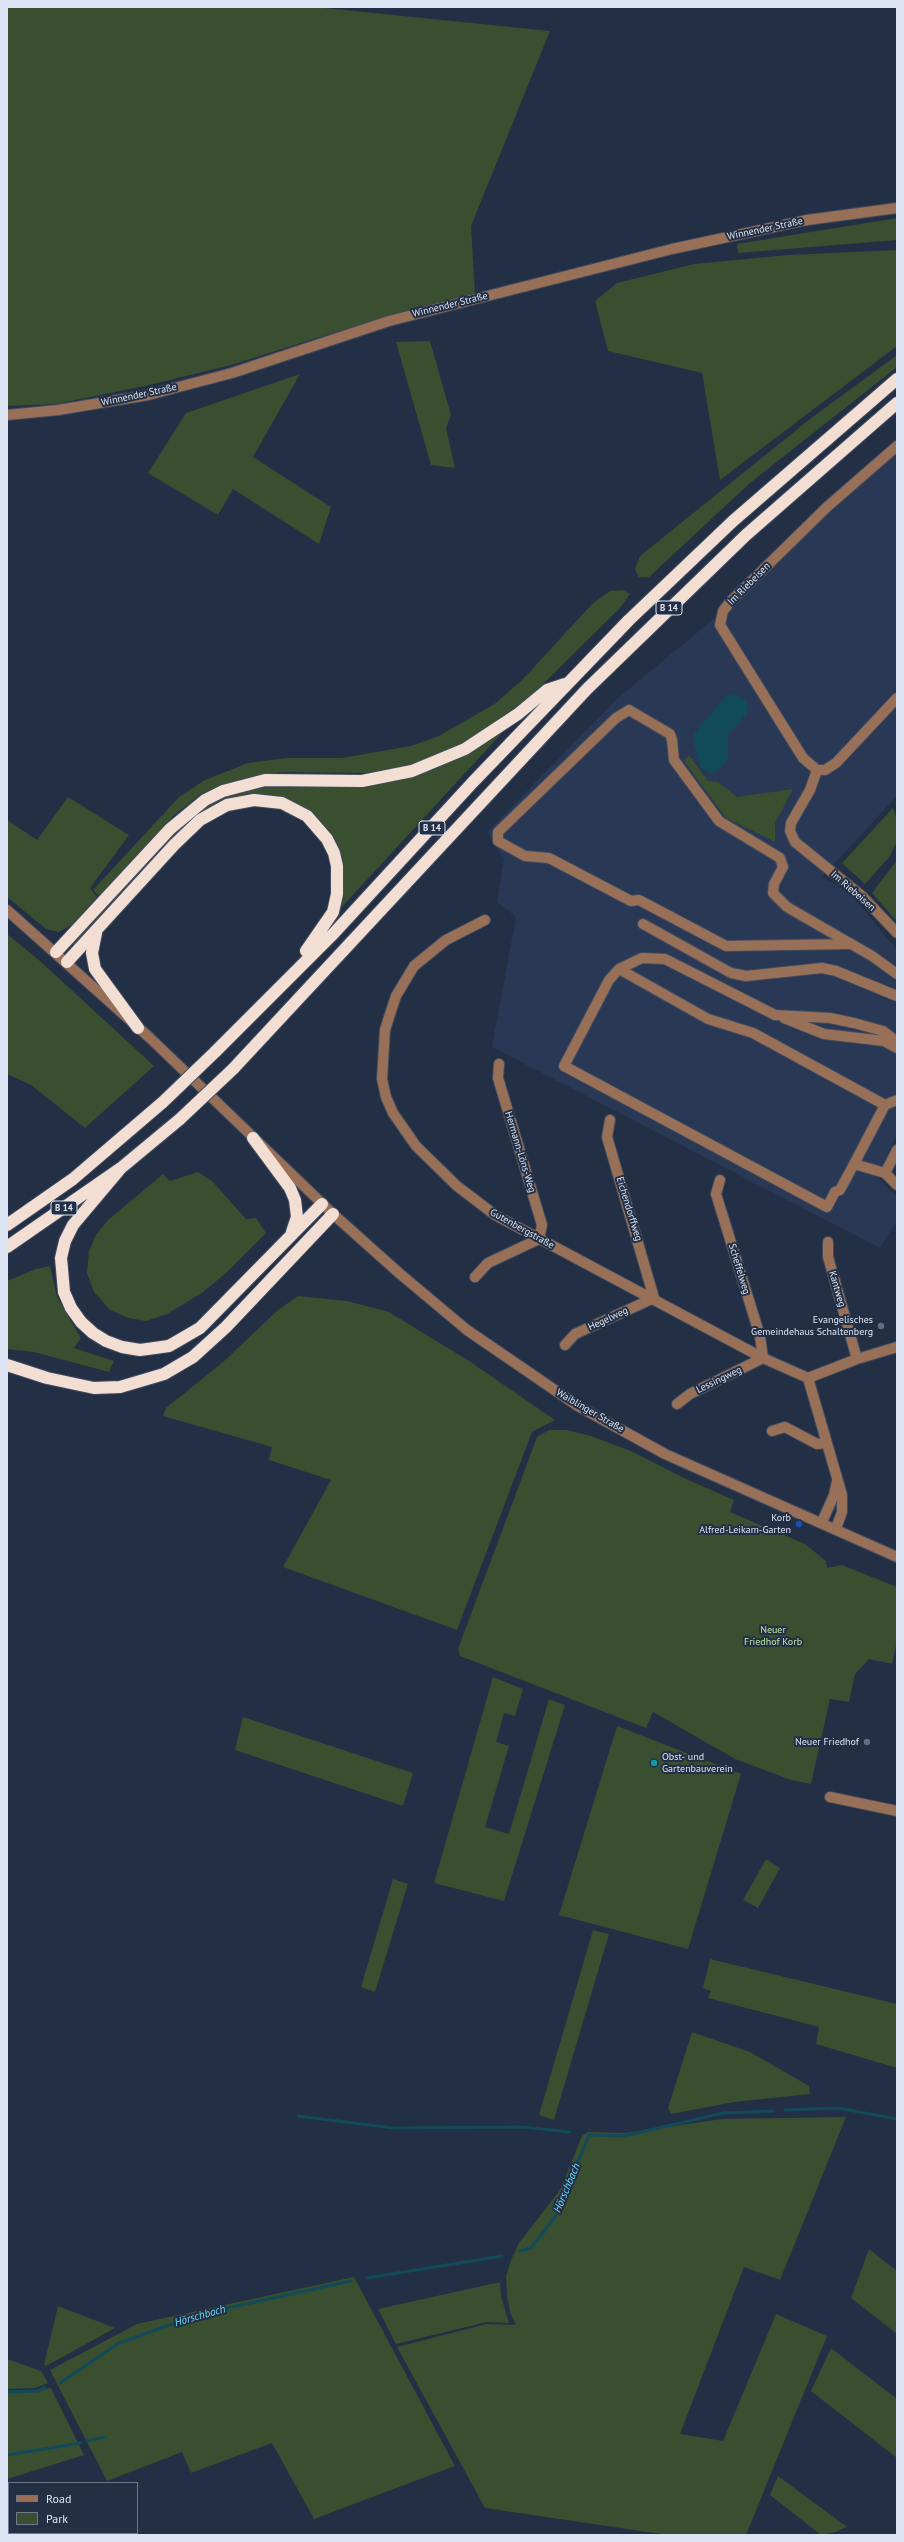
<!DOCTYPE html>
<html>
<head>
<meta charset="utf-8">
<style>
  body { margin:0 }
  #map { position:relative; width:904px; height:2542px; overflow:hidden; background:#232f45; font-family:"PT Sans",sans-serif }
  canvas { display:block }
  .frame { position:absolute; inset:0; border:8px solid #dde5f4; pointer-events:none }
  .legend { position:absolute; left:8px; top:2482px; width:130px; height:52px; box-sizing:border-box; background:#232f45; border:1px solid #6d788b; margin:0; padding:5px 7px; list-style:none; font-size:12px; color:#dde5f4 }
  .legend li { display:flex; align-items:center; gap:8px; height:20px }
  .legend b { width:20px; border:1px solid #6d788b }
</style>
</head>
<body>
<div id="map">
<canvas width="904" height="2542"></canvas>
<div class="frame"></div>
<ul class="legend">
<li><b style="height:5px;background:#987058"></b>Road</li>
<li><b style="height:11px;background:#3a4e30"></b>Park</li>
</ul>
</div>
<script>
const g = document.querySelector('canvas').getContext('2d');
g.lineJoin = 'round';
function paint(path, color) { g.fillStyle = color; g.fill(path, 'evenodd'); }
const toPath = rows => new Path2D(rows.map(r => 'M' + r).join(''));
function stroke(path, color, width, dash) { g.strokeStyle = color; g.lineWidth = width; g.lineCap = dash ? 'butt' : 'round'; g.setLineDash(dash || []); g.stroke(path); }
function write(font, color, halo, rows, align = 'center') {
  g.font = font + ' "PT Sans",sans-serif'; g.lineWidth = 4; g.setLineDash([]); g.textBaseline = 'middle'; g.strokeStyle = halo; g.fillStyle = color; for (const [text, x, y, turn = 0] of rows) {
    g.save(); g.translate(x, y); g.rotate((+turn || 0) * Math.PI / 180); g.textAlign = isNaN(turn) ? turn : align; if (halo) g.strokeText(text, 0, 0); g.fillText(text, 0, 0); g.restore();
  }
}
paint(toPath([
  [897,448,897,796,822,877,849,892,897,950,897,1135,876,1176,897,1197,897,1221,880,1248,492,1047,516,917,497,902,504,859,487,832,618,698,723,611]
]), '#293855');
paint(toPath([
  [7,7,315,7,550,31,471,226,475,295,387,316,231,365,145,386,56,404,7,406],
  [897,218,897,240,738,253,737,244],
  [897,250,897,346,720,480,702,373,608,351,595,301,617,283,694,264,788,255],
  [430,341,451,415,446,428,455,468,431,465,396,342],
  [897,355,897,367,750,483,649,577,639,577,635,569,640,556,810,419],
  [300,374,253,457,331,507,319,544,233,489,218,515,148,473,186,413],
  [623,590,630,594,620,608,534,693,491,725,460,745,422,761,393,770,365,773,281,772,238,780,202,793,173,816,99,896,93,890,179,797,205,780,248,763,286,758,342,758,411,746,439,736,496,703,524,678,592,604,610,591],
  [502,733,340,909,343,890,324,827,253,794,220,802,202,813,75,946,72,944,159,846,195,812,222,796,252,787,283,784,376,783,434,769],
  [689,755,708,781,718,782,737,797,793,789,775,823,775,842,726,818,684,761],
  [68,797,129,835,90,888,97,897,73,924,59,932,46,929,7,897,7,820,37,840],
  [893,808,897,820,897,841,890,856,865,884,842,863],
  [897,860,897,922,872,893],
  [7,934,40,961,154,1066,85,1128,31,1085,7,1074],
  [198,1172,212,1181,246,1219,256,1218,266,1233,227,1272,202,1293,167,1314,146,1321,128,1318,110,1310,94,1292,87,1273,89,1251,96,1235,108,1220,163,1174,170,1181],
  [50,1266,57,1297,81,1338,74,1348,114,1361,109,1372,34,1352,7,1349,7,1281,36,1269],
  [298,1296,347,1301,389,1312,469,1361,555,1420,532,1432,457,1630,283,1567,331,1480,269,1460,272,1447,163,1416,166,1408,223,1362,278,1310],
  [549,1430,567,1430,591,1436,631,1451,686,1479,734,1500,730,1512,805,1544,826,1561,827,1568,842,1565,897,1587,897,1641,892,1664,869,1659,855,1674,849,1702,830,1699,811,1784,791,1780,735,1759,653,1712,646,1728,460,1656,458,1649,537,1437],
  [493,1677,523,1689,515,1716,504,1713,496,1742,509,1746,485,1827,509,1834,549,1699,565,1705,504,1901,434,1883],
  [243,1717,413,1773,403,1806,235,1750],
  [617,1726,741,1774,688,1949,559,1915],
  [766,1859,780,1868,758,1908,743,1900],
  [393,1879,408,1884,375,1992,361,1987],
  [593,1930,609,1934,554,2120,539,2115],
  [710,1959,897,2004,897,2068,816,2044,819,2027,708,1998,711,1991,703,1988],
  [692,2032,750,2052,809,2086,810,2094,734,2102,671,2114,668,2108],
  [846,2117,780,2280,744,2267,680,2434,723,2441,776,2314,827,2336,746,2535,668,2535,485,2508,397,2347,487,2324,516,2325,510,2312,507,2296,506,2276,511,2260,519,2243,560,2190,582,2136,588,2132,625,2133,722,2119],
  [869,2249,897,2271,897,2334,851,2298],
  [354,2277,455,2466,314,2519,272,2443,191,2473,182,2452,107,2481,50,2370,137,2324],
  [500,2282,501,2296,509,2323,487,2322,396,2344,378,2309],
  [58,2306,115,2328,46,2366,44,2365],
  [831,2348,897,2399,897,2458,811,2391],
  [7,2359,41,2371,48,2383,35,2388,7,2389],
  [51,2388,84,2455,7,2479,7,2393],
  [778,2476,847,2527,835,2532,821,2535,770,2495]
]), '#3a4e30');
paint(toPath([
  [735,694,742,697,748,704,747,713,728,735,728,759,718,771,709,773,701,768,693,741,694,734,726,696]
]), '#114b59');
stroke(toPath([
  [785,2110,838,2108,897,2119],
  [298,2116,394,2128,522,2127,570,2132],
  [591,2135,624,2136,723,2113,773,2111],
  [520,2251,531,2248,555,2217,589,2135],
  [367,2278,502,2256],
  [60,2383,119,2343,200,2314,351,2281],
  [7,2392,37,2391,45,2388],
  [87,2441,104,2437],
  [7,2455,81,2443]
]), '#114b59', 3);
const minor = toPath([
  [7,415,58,410,148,395,232,373,389,321,672,249,807,220,897,208],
  [897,446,827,507,730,602,723,611,720,625,803,758,817,770,825,770,836,763,897,698],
  [817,770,810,790,791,823,790,831,795,842,863,897,897,933],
  [7,910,150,1038,333,1214,399,1273,467,1330,578,1406,665,1454,897,1557],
  [485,920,446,940,414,966,396,996,390,1014,385,1030,382,1079,386,1097,393,1113,416,1146,457,1186,495,1215,763,1358,808,1378,857,1359,897,1347],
  [643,924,731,973,746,976,822,968,836,971,897,996],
  [849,944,726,946,639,900,631,901,549,858,525,856,498,841,498,832,616,718,629,710,670,734,672,740,674,760,719,821,780,858,783,867,774,884,773,893,787,907,872,956,897,974],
  [619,969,642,958,665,959,775,1015,830,1018,854,1023,883,1031,897,1042],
  [784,1018,824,1034,884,1041,897,1048],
  [897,1100,885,1105,854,1164,885,1173,897,1185],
  [854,1164,840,1190,835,1192,827,1207,564,1066,609,980,619,969,708,1019,753,1033,885,1105],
  [885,1173,897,1150],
  [828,1242,828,1257,857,1359],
  [475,1277,488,1263,539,1239,542,1225,498,1078,499,1064],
  [565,1345,575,1334,654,1298,607,1137,610,1120],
  [808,1378,842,1495,842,1512,836,1528],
  [677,1404,690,1394,763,1358,760,1336,716,1194,720,1180],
  [772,1431,785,1427,817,1444,826,1443],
  [822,1522,834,1495,837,1481],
  [830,1797,897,1811]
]);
const highway = toPath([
  [96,933,92,953,95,969,138,1028],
  [56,952,170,829,205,800,223,791,265,780,362,781,412,771,465,749,518,714,547,690,565,684],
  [67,962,174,845,200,820,227,805,254,800,282,803,307,816,327,839,334,853,337,866,337,894,333,912,306,951],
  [215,1052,334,933,473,782,629,620,733,521,897,379],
  [233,1069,587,689,746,535,897,403],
  [253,1138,290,1188,295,1200,297,1217,292,1232],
  [121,1168,73,1225,65,1241,61,1258,64,1292,71,1308,81,1322,93,1333,106,1341,122,1347,140,1350,169,1346,200,1328,322,1204],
  [7,1225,73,1179,163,1102],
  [7,1247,121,1168,180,1119],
  [7,1365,47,1378,94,1388,120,1387,164,1374,193,1357,226,1327,333,1214]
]);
stroke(minor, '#414c61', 12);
stroke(highway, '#414c61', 14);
stroke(minor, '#987058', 10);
stroke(highway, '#f3ded3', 12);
const highwayBridge = toPath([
  [163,1102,215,1052],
  [180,1119,233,1069]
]);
stroke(highwayBridge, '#414c61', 14, []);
stroke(highwayBridge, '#f3ded3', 12);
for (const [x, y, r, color] of [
  [881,1326,4,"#5c6f8a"],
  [799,1524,4,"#1a4fb4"],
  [867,1742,4,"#5c6f8a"],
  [654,1763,4,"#0f9aa8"]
]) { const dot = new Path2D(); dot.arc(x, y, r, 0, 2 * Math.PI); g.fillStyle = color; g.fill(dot); stroke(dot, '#232f45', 1.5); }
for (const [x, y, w] of [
  [669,608,26],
  [432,828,26],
  [64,1208,26]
]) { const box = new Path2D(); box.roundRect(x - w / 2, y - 7, w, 14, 3); g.fillStyle = '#232f45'; g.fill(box); stroke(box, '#dde5f4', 1); }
write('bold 9px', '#dde5f4', null, [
  ["B 14",669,608],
  ["B 14",432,828],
  ["B 14",64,1208]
]);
write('10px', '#dde5f4', '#232f45', [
  ["Winnender Straße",765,229,-12],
  ["Winnender Straße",450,305,-14],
  ["Winnender Straße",139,395,-12],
  ["Im Riebeisen",749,584,-45],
  ["Im Riebeisen",853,891,41],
  ["Hermann-Löns-Weg",520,1152,73],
  ["Eichendorffweg",629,1209,73],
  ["Gutenbergstraße",522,1229,29],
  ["Scheffelweg",739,1269,73],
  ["Kantweg",837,1289,74],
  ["Hegelweg",608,1319,-25],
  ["Lessingweg",719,1380,-26],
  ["Waiblinger Straße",590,1411,30]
]);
write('10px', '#dde5f4', '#232f45', [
  ["Evangelisches",873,1320],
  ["Gemeindehaus Schaltenberg",873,1332],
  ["Korb",791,1518],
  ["Alfred-Leikam-Garten",791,1530],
  ["Neuer Friedhof",859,1742],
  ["Obst- und",662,1757,"left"],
  ["Gartenbauverein",662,1769,"left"]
], 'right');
write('10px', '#bceba4', '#232f45', [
  ["Neuer",773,1630],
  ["Friedhof Korb",773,1642]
]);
write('italic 11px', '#6fd9f7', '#232f45', [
  ["Hörschbach",567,2188,-67],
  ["Hörschbach",200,2316,-16]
]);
</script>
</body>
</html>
